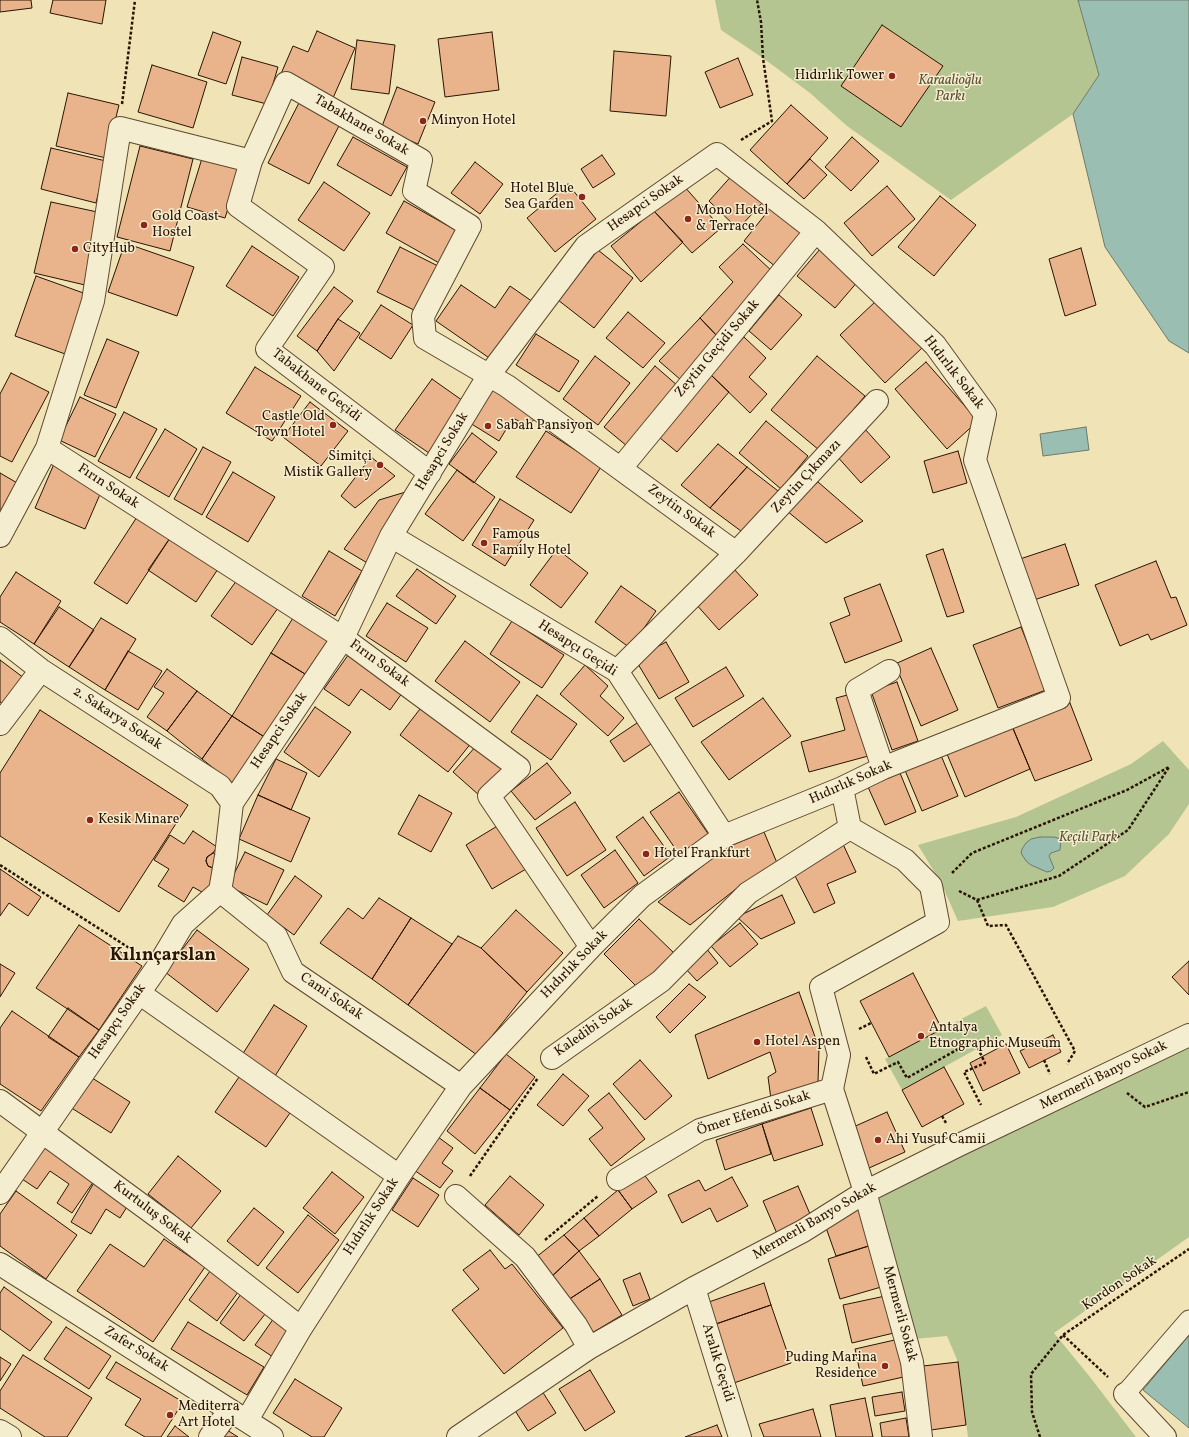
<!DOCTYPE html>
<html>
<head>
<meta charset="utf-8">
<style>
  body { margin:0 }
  canvas { display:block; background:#f0e3b6 }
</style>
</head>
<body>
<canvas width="1189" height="1437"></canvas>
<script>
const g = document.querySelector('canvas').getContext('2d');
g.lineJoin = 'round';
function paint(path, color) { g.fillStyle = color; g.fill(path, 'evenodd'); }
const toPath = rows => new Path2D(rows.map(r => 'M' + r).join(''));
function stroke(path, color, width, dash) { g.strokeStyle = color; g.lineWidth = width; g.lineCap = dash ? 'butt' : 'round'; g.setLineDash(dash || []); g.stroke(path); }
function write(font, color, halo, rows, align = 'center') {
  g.font = font + ' Vollkorn,serif'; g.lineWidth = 3; g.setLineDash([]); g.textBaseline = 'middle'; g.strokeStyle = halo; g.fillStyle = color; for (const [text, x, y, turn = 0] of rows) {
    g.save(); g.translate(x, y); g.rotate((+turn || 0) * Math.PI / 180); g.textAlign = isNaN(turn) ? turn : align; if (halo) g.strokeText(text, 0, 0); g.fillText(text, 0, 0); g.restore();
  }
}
paint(toPath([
  [715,0,1078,0,1099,75,1073,114,951,200,847,126,810,93,763,58,721,30],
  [1163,741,1189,770,1189,804,1169,834,1125,876,1053,907,958,921,941,883,918,845,1016,817,1131,764],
  [986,1006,1002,1035,902,1090,885,1059],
  [1189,1047,1189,1237,1054,1333,1090,1377,1136,1437,968,1437,958,1362,947,1336,914,1339,873,1194]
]), '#b5c591');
const water = toPath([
  [1078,0,1189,0,1189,353,1169,341,1105,247,1073,114,1099,75,1078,0],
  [1086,427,1089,450,1043,456,1040,434,1086,427],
  [1040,837,1054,837,1061,839,1060,850,1051,853,1049,856,1054,868,1051,871,1047,872,1031,865,1026,861,1021,853,1022,849,1026,843,1031,839,1040,837],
  [1189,1335,1189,1428,1143,1390,1189,1335]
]);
paint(water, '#9abeb2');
stroke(water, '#6d7a6b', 1);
const building = toPath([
  [0,0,31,0,32,8,0,12,0,0],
  [53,0,106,0,102,24,50,13,53,0],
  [882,25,943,66,901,127,841,86,882,25],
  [317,31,355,48,333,98,280,76,293,46,308,52,317,31],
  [213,32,241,42,226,84,198,75,213,32],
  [492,32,499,90,445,97,438,39,492,32],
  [357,40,395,45,389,94,351,89,357,40],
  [614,51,671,56,666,116,610,111,614,51],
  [242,57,278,67,267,104,232,95,242,57],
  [738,58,753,95,720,108,705,72,738,58],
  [152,65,207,82,193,128,138,112,152,65],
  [397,87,435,102,418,144,381,129,397,87],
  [68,93,119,105,106,158,56,146,68,93],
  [300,101,341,122,309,184,268,163,300,101],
  [791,105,828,138,787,184,750,150,791,105],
  [353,137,407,167,391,196,337,165,353,137],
  [852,137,879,161,851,191,825,167,852,137],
  [140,146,193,159,170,251,117,237,140,146],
  [51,148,106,161,96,203,41,189,51,148],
  [203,155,241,167,225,218,187,207,203,155],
  [602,155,615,174,593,188,581,169,602,155],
  [810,159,827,175,804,199,787,184,810,159],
  [475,162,503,184,480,214,451,193,475,162],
  [735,172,765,200,738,229,709,201,735,172],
  [324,182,370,213,344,251,298,220,324,182],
  [568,184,596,219,555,252,527,218,568,184],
  [683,185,721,228,692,253,654,211,683,185],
  [887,186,915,219,872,256,844,223,887,186],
  [940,196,976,225,934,276,898,247,940,196],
  [404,201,459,232,441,264,386,233,404,201],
  [51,202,102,213,85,285,34,273,51,202],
  [772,206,804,232,776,267,744,241,772,206],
  [654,211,683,242,641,282,611,246,654,211],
  [125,243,194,267,177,316,108,292,125,243],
  [743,244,774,273,718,337,700,318,733,282,719,267,743,244],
  [252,246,299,277,273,316,226,286,252,246],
  [400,247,438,266,416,311,377,292,400,247],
  [821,248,859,280,835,308,797,276,821,248],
  [1081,248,1096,305,1065,316,1049,259,1081,248],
  [598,250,633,278,594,328,558,300,598,250],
  [36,276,89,295,68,355,15,336,36,276],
  [461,285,495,308,510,286,536,304,495,362,436,321,461,285],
  [334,287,353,301,338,319,317,351,297,336,334,287],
  [779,295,802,315,771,350,749,331,779,295],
  [876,301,922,348,885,383,840,335,876,301],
  [381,305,413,325,391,359,359,338,381,305],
  [628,312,665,343,643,368,606,338,628,312],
  [700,318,718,337,681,380,659,361,700,318],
  [338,319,360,333,334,371,317,351,338,319],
  [536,334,579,361,559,392,516,365,536,334],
  [744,337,766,358,749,377,767,394,750,413,710,374,744,337],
  [107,339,139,352,116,408,84,395,107,339],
  [595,356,630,383,598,425,563,399,595,356],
  [817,356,865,396,819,450,771,410,817,356],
  [926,362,978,421,947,449,895,389,926,362],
  [655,366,678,386,627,446,604,427,655,366],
  [255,367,301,396,272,441,226,413,255,367],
  [11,373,49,392,12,462,0,456,0,394,11,373],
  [710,374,729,392,677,452,654,433,710,374],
  [432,379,466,403,429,453,395,430,432,379],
  [491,388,536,416,529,427,513,418,499,441,470,423,491,388],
  [80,397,116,414,95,457,59,440,80,397],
  [310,402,348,431,321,466,283,437,310,402],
  [124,412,157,429,130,478,98,461,124,412],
  [766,421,808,456,781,489,739,453,766,421],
  [864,428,890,457,861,483,835,454,864,428],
  [165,429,197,449,169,497,136,478,165,429],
  [546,431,601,467,571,513,516,477,546,431],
  [472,433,497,452,474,483,449,464,472,433],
  [718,444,747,467,710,508,681,485,718,444],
  [203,447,231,462,202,515,174,499,203,447],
  [958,451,967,483,933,493,924,461,958,451],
  [371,457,395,476,355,508,341,496,371,457],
  [54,464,104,485,85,529,35,508,54,464],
  [747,467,782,494,749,537,710,508,747,467],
  [457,470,495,497,463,541,425,514,457,470],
  [233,472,275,497,248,542,206,517,233,472],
  [0,473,19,484,0,516,0,473],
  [818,482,863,521,826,543,787,511,818,482],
  [409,491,369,564,344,549,379,500,409,491],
  [500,499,534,520,505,566,472,545,500,499],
  [137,517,170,538,127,604,94,583,137,517],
  [170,538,218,569,196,602,148,570,170,538],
  [1065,544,1079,585,1031,601,1017,560,1065,544],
  [557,549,588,573,561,608,530,585,557,549],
  [943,549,964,612,947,617,926,555,943,549],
  [329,551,362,571,335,616,302,596,329,551],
  [1156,561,1171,598,1176,597,1187,625,1151,640,1148,634,1120,646,1095,585,1156,561],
  [733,568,758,595,719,630,695,603,733,568],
  [417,569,456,596,436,624,396,596,417,569],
  [16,572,61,601,34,644,0,622,0,597,16,572],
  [237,580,278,608,252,645,211,616,237,580],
  [880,584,902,641,845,663,830,623,850,615,844,598,880,584],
  [621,586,656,611,630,648,595,622,621,586],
  [387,603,428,628,406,662,366,636,387,603],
  [59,607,94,630,69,667,34,644,59,607],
  [101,618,136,639,105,690,69,667,101,618],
  [293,618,328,640,305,674,271,653,293,618],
  [512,621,564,655,542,688,490,654,512,621],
  [1021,627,1046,690,998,708,973,645,1021,627],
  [465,641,520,682,490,722,435,681,465,641],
  [666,642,689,682,659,699,635,659,666,642],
  [931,648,958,710,921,726,895,664,931,648],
  [128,651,162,671,138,710,105,690,128,651],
  [351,651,405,689,390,710,361,689,349,706,324,689,351,651],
  [271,653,305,674,266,738,232,716,271,653],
  [0,660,24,678,4,705,0,702,0,660],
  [585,665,608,686,600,696,624,718,608,736,560,694,585,665],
  [726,667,744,696,693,727,675,698,726,667],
  [167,669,197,691,167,731,147,717,164,693,154,687,167,669],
  [897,682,918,741,892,750,871,691,897,682],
  [197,691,232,716,202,759,167,731,197,691],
  [855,693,872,755,809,772,801,742,845,730,836,698,855,693],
  [537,695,577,724,551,760,511,732,537,695],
  [763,698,791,736,729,780,701,742,763,698],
  [1070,703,1092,760,1035,781,1012,726,1070,703],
  [423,705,472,742,448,772,400,735,423,705],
  [315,707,351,732,319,777,284,752,315,707],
  [40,710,188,805,119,912,0,836,0,773,40,710],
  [232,716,266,738,232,783,202,759,232,716],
  [640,721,654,742,624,762,610,741,640,721],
  [1012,726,1030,769,965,797,947,754,1012,726],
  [477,745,504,770,480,796,453,772,477,745],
  [940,753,958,796,922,811,904,768,940,753],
  [276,759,307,773,291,810,258,795,276,759],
  [547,763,571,793,535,820,511,791,547,763],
  [900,773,916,812,885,825,868,787,900,773],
  [679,792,709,835,679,854,650,812,679,792],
  [258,795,310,818,291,862,239,839,258,795],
  [419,795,452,813,431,852,398,834,419,795],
  [575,802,606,850,567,876,536,828,575,802],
  [643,817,671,856,644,876,616,837,643,817],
  [499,825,526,869,492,889,466,845,499,825],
  [193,831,217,847,213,853,207,857,206,861,208,866,213,868,212,870,220,875,207,895,193,887,184,902,158,886,169,869,154,860,170,835,184,844,193,831],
  [764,832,780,870,736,889,690,925,658,902,723,849,764,832],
  [842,842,856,872,827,884,835,903,814,913,793,872,842,842],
  [615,850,638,883,604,908,581,875,615,850],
  [245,852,284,870,267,905,228,886,245,852],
  [213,853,217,854,213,868,208,866,206,861,207,857,213,853],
  [0,869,41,897,28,916,9,903,0,916,0,869],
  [295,876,322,896,294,935,267,915,295,876],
  [782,895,795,923,761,939,737,917,782,895],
  [379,898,411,918,372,979,320,943,348,908,363,919,379,898],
  [516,910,563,953,527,992,481,948,516,910],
  [411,918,452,944,408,1005,372,979,411,918],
  [639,919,677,956,642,992,604,954,639,919],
  [740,923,758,944,730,967,711,946,740,923],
  [79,925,142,966,99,1030,36,988,79,925],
  [197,930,249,969,217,1012,165,972,197,930],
  [458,936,481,948,527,992,477,1055,408,1005,458,936],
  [706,948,718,963,697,981,684,967,706,948],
  [1189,961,1189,995,1172,977,1189,961],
  [0,964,15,973,0,997,0,964],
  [913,973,942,1029,889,1057,860,1001,913,973],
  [689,984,706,997,670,1033,656,1017,689,984],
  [799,992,819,1048,818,1083,771,1099,768,1077,776,1072,770,1052,708,1079,695,1035,799,992],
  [274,1005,307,1026,275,1076,242,1055,274,1005],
  [68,1008,99,1030,79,1057,48,1037,68,1008],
  [12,1011,79,1057,41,1111,0,1084,0,1028,12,1011],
  [1053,1035,1061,1052,1029,1068,1020,1051,1053,1035],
  [1006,1044,1020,1073,983,1091,970,1063,1006,1044],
  [506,1054,535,1077,510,1110,480,1088,506,1054],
  [640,1060,672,1096,645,1120,613,1084,640,1060],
  [944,1067,964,1104,922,1127,902,1090,944,1067],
  [563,1074,589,1096,563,1126,537,1105,563,1074],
  [89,1076,130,1102,111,1133,70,1107,89,1076],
  [239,1077,290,1113,266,1147,215,1112,239,1077],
  [480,1088,510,1110,475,1154,447,1131,480,1088],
  [609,1093,645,1139,611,1166,589,1139,603,1128,588,1110,609,1093],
  [811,1108,823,1145,774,1161,762,1124,811,1108],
  [887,1112,905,1152,869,1168,851,1128,887,1112],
  [762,1124,771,1154,725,1170,716,1140,762,1124],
  [438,1137,453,1148,442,1163,453,1171,440,1188,414,1170,438,1137],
  [47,1144,96,1178,72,1213,57,1203,69,1184,50,1171,37,1189,22,1179,47,1144],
  [178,1156,221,1191,191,1228,148,1194,178,1156],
  [332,1172,364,1197,335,1234,303,1208,332,1172],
  [643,1173,657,1192,632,1209,618,1190,643,1173],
  [510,1176,544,1205,519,1235,485,1205,510,1176],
  [732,1177,748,1206,717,1222,710,1208,682,1223,668,1195,699,1180,705,1191,732,1177],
  [413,1178,439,1195,418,1227,392,1210,413,1178],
  [95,1181,130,1202,120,1218,106,1209,91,1234,71,1222,95,1181],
  [798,1186,813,1221,778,1236,763,1201,798,1186],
  [618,1190,632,1209,599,1236,584,1218,618,1190],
  [16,1191,77,1235,46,1279,0,1246,0,1214,16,1191],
  [860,1202,875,1244,836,1256,824,1222,860,1202],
  [254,1208,284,1232,258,1266,227,1241,254,1208],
  [308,1215,339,1240,298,1293,266,1268,308,1215],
  [584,1218,599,1236,579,1251,564,1235,584,1218],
  [564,1235,579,1251,550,1278,535,1258,564,1235],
  [164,1239,205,1267,153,1342,77,1291,110,1244,144,1267,164,1239],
  [875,1244,888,1285,840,1299,828,1259,875,1244],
  [490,1250,505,1269,512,1264,563,1328,504,1374,452,1310,479,1289,463,1270,490,1250],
  [579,1251,600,1279,568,1300,550,1278,579,1251],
  [213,1267,241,1288,217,1321,189,1300,213,1267],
  [640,1273,650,1299,633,1306,623,1280,640,1273],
  [600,1279,622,1315,592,1333,568,1300,600,1279],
  [764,1283,771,1305,713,1325,706,1303,764,1283],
  [4,1287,52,1322,30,1351,0,1329,0,1293,4,1287],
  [244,1290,269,1309,244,1341,220,1323,244,1290],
  [890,1295,898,1332,852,1343,843,1305,890,1295],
  [771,1305,791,1363,734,1383,713,1325,771,1305],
  [274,1318,291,1330,273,1357,255,1345,274,1318],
  [188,1322,264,1367,247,1395,171,1349,188,1322],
  [66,1327,111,1356,89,1389,44,1359,66,1327],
  [899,1339,908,1376,863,1386,855,1349,899,1339],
  [23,1355,92,1398,67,1437,45,1437,0,1408,0,1391,23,1355],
  [0,1357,11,1364,0,1381,0,1357],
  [116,1362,183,1402,161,1437,145,1437,125,1425,141,1399,106,1378,116,1362],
  [958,1362,966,1425,931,1430,923,1366,958,1362],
  [590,1370,615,1412,585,1431,559,1389,590,1370],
  [295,1379,342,1408,324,1437,312,1437,273,1413,295,1379],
  [542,1391,556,1413,528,1431,514,1409,542,1391],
  [902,1392,905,1411,875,1416,872,1397,902,1392],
  [865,1398,873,1437,836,1437,830,1405,865,1398],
  [813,1409,821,1437,764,1437,759,1424,813,1409],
  [906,1418,909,1437,882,1437,880,1423,906,1418],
  [717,1425,722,1437,685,1437,717,1425],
  [175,1426,189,1437,167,1437,175,1426],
  [227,1430,238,1437,223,1437,227,1430]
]);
paint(building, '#e9b48c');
stroke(building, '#2a1401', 1);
const pedestrian = toPath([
  [1125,1394,1189,1320]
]);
const minor = toPath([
  [47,448,343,638,519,768,489,796,591,947],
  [621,468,816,231],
  [430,473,267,349,323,267,238,206,251,161,286,83,421,160,414,191,470,226,423,316,425,338,507,386,736,553],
  [0,536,47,448,93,301,120,128,251,161],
  [391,536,617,671,724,836],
  [0,638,41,670,220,786,232,803],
  [617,671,736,553,877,401],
  [0,724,41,670],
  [883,768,857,690,889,671],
  [842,788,850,828],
  [850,828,905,860,931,886,938,922,821,987,839,1055,832,1089,865,1192,912,1362,921,1437],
  [220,891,276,936,293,972,461,1086],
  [139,993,399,1176],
  [552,1058,661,981,748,893,850,828],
  [0,1101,166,1223,301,1328],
  [618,1179,700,1130,832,1089],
  [0,1193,158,966,183,924,220,891,226,856,232,803,343,638,391,536,489,375,586,246,717,154,816,231,935,345,985,414,975,460,1059,698,883,768,842,788,724,836,642,896,591,947,461,1086,399,1176,301,1328,247,1420],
  [456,1196,525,1257,576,1325,589,1348],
  [0,1264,272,1437],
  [694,1288,740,1437],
  [1125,1394,1165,1437],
  [0,1431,10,1437],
  [210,1437,230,1410],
  [458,1437,589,1348,694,1288,803,1231,865,1192,959,1145,1189,1035]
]);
stroke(pedestrian, '#5c482e', 21);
stroke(minor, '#5c482e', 24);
stroke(toPath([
  [122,104,135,0],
  [741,140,772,121,763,58,761,22,757,0],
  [0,865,137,953],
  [952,873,972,853,1127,790,1169,767],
  [959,891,977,900,1059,876,1128,830,1169,767],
  [977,900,988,926,1006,925,1075,1051,1067,1064],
  [859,1029,871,1023],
  [866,1057,874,1074,898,1062,907,1078,974,1040,985,1063,964,1072,981,1105],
  [1044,1060,1050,1074],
  [1127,1093,1145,1107,1189,1092],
  [942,1116,946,1123],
  [470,1176,538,1078],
  [545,1240,598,1196],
  [1063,1335,1108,1377],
  [1040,1437,1032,1412,1031,1374,1063,1335,1189,1249]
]), '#2a1401', 2.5, [3, 2]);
stroke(pedestrian, '#f5edd0', 19);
stroke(minor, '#f5edd0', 22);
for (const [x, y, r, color] of [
  [892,76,4,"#8f2418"],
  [423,121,4,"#8f2418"],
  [582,197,4,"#8f2418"],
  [688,219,4,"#8f2418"],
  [144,225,4,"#8f2418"],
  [75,249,4,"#8f2418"],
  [333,425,4,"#8f2418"],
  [488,426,4,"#8f2418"],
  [380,465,4,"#8f2418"],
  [484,543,4,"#8f2418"],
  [90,820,4,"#8f2418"],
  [646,854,4,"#8f2418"],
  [921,1036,4,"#8f2418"],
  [757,1042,4,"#8f2418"],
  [878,1140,4,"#8f2418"],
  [885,1366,4,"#8f2418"],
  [170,1415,4,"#8f2418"]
]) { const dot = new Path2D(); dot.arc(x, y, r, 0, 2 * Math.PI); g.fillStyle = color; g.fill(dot); stroke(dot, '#f5edd0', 1.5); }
write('14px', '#2a1401', '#f5edd0', [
  ["Hıdırlık Tower",884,76,"right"],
  ["Minyon Hotel",431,121],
  ["Hotel Blue",574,189,"right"],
  ["Sea Garden",574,205,"right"],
  ["Mono Hotel",696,211],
  ["& Terrace",696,227],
  ["Gold Coast",152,217],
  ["Hostel",152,233],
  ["CityHub",83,249],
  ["Castle Old",325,417,"right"],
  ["Town Hotel",325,433,"right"],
  ["Sabah Pansiyon",496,426],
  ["Simitçi",372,457,"right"],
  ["Mistik Gallery",372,473,"right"],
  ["Famous",492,535],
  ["Family Hotel",492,551],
  ["Kesik Minare",98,820],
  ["Hotel Frankfurt",654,854],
  ["Antalya",929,1028],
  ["Etnographic Museum",929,1044],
  ["Hotel Aspen",765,1042],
  ["Ahi Yusuf Camii",886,1140],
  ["Puding Marina",877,1358,"right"],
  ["Residence",877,1374,"right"],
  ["Mediterra",178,1407],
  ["Art Hotel",178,1423]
], 'left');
write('italic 14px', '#5b5233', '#f5edd0', [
  ["Karaalioğlu",950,81],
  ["Parkı",950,97],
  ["Keçili Park",1088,838]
]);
write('14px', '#2a1401', '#f5edd0', [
  ["Tabakhane Sokak",361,126,30],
  ["Hesapci Sokak",646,204,-35],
  ["Zeytin Geçidi Sokak",718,349,-50],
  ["Hıdırlık Sokak",953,373,52],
  ["Tabakhane Geçidi",316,386,38],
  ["Hesapci Sokak",443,452,-59],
  ["Zeytin Çıkmazı",807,477,-47],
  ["Fırın Sokak",108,487,33],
  ["Zeytin Sokak",681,512,36],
  ["Hesapçı Geçidi",577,649,33],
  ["Fırın Sokak",379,664,36],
  ["2. Sakarya Sokak",117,719,33],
  ["Hesapci Sokak",280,731,-56],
  ["Hıdırlık Sokak",851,783,-24],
  ["Hıdırlık Sokak",575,965,-46],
  ["Cami Sokak",331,997,34],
  ["Hesapçı Sokak",118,1022,-55],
  ["Kaledibi Sokak",594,1028,-35],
  ["Mermerli Banyo Sokak",1104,1076,-26],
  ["Ömer Efendi Sokak",754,1114,-18],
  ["Kurtuluş Sokak",152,1213,37],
  ["Hıdırlık Sokak",372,1217,-57],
  ["Mermerli Banyo Sokak",815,1222,-30],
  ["Kordon Sokak",1120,1284,-34],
  ["Mermerli Sokak",899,1314,75],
  ["Zafer Sokak",136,1350,32],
  ["Aralık Geçidi",717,1363,73]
]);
write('bold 18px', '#2a1401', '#f5edd0', [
  ["Kılınçarslan",163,957]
]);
</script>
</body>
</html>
